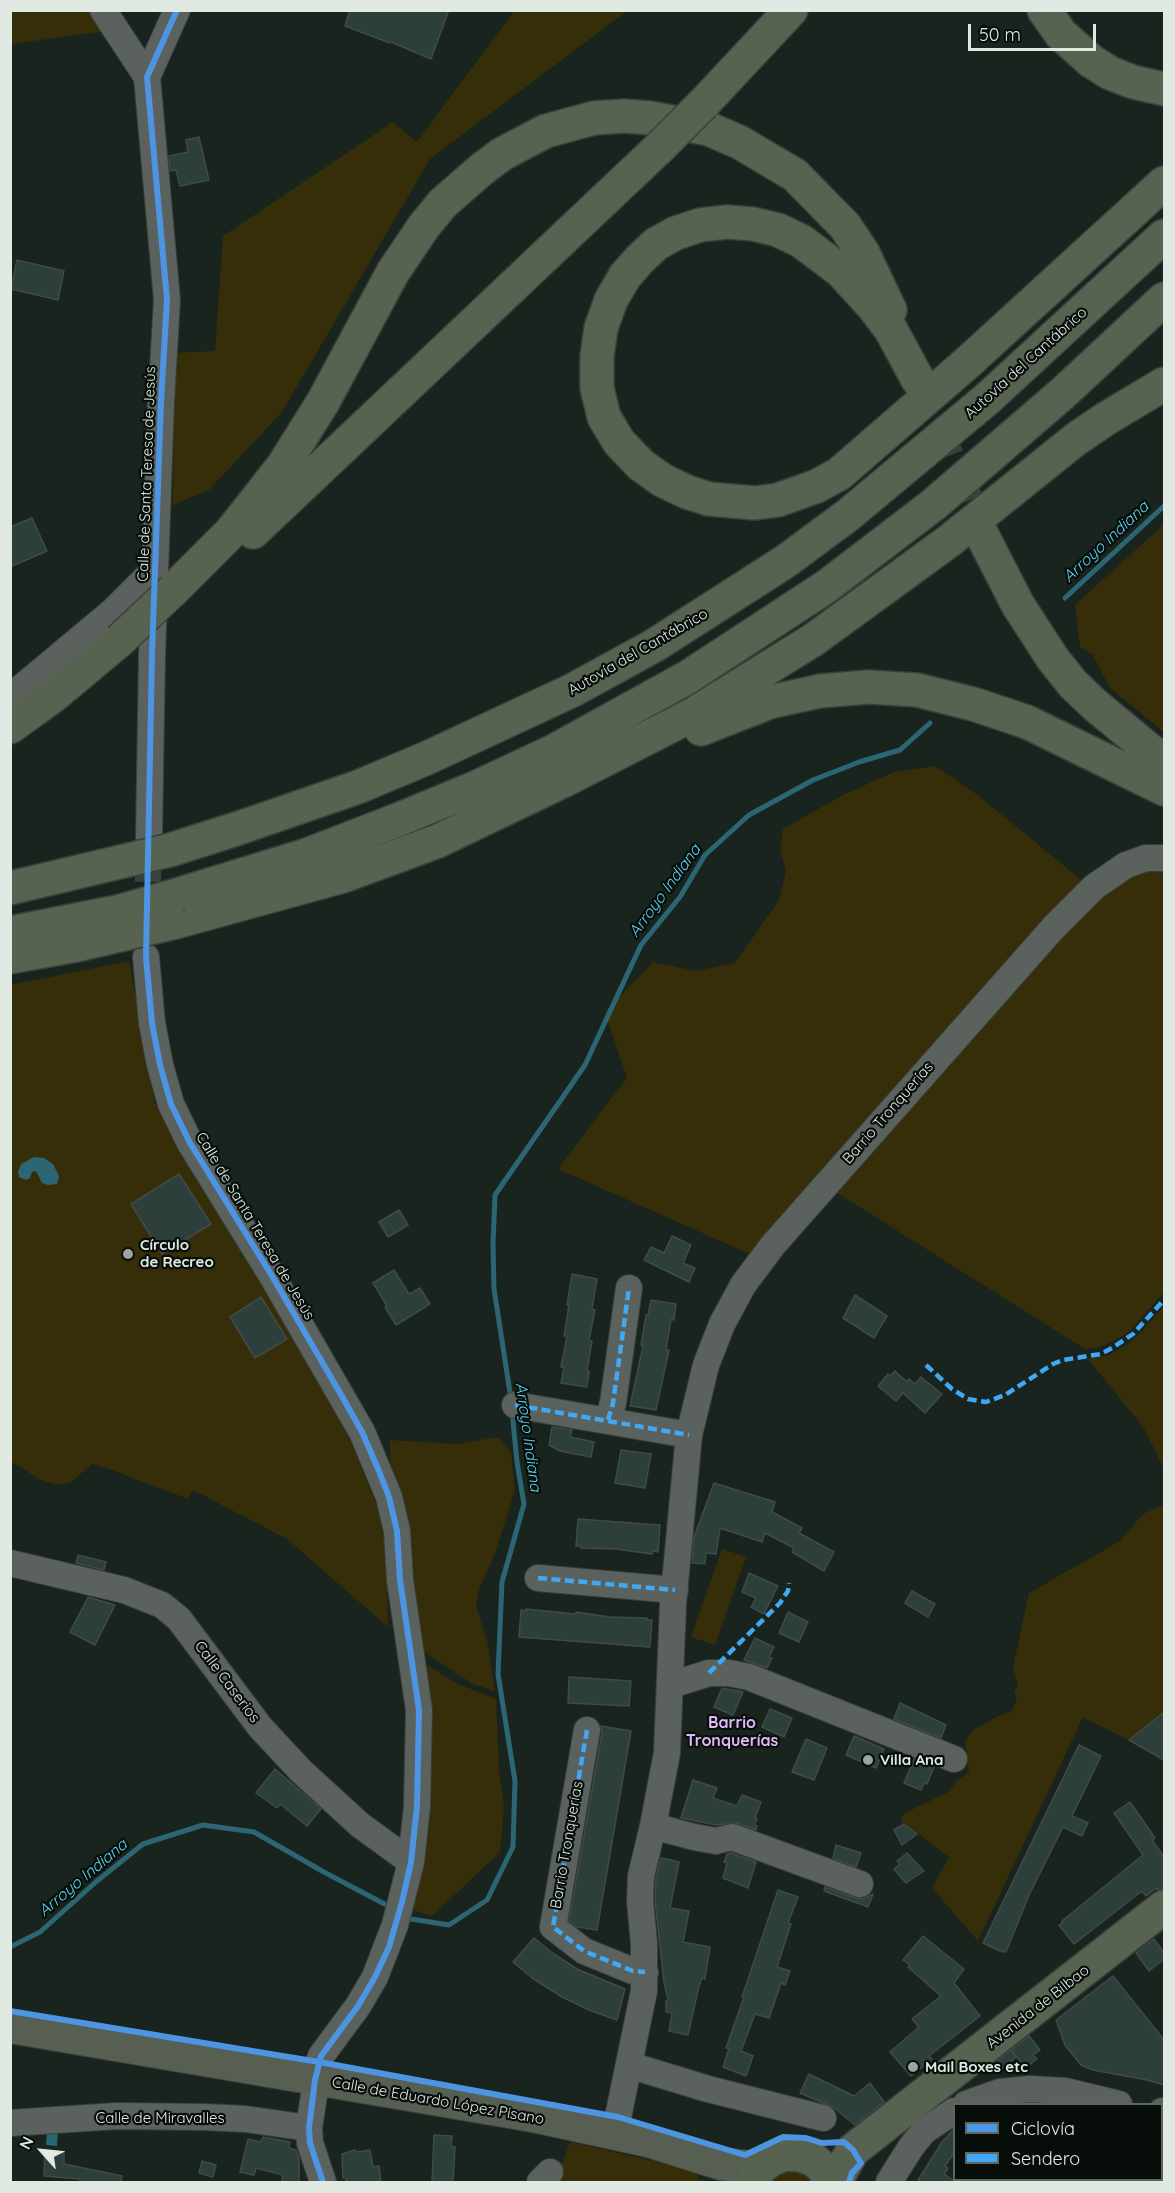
<!DOCTYPE html>
<html>
<head>
<meta charset="utf-8">
<style>
  body { margin:0 }
  #map { position:relative; width:1175px; height:2193px; overflow:hidden; background:#1a241e; font-family:Quicksand,sans-serif }
  canvas { display:block }
  .frame { position:absolute; inset:0; border:12px solid #e0eae3; pointer-events:none }
  .legend { position:absolute; left:953px; top:2103px; width:210px; height:78px; box-sizing:border-box; background:#070e09; border:2px solid #5e6660; margin:0; padding:8px 10px; list-style:none; font-size:18px; color:#e0eae3 }
  .legend li { display:flex; align-items:center; gap:12px; height:30px }
  .legend b { width:30px; border:2px solid #5e6660 }
  .north { position:absolute; left:12px; top:2121px; width:60px; height:60px; -webkit-text-stroke:4px #070e09; paint-order:stroke; rotate:297deg; font-size:16px; font-weight:700; line-height:24px; text-align:center; color:#e0eae3 }
  .north::after { content:''; display:block; margin:auto; width:21px; height:27px; background:#e0eae3; clip-path:polygon(50% 0,100% 100%,50% 72%,0 100%) }
  .scale { position:absolute; left:968px; top:24px; width:128px; height:27px; box-sizing:border-box; border:3px solid #e0eae3; border-top:0; padding-left:8px; font-size:18px; line-height:21px; white-space:nowrap; color:#e0eae3; -webkit-text-stroke:4px #070e09; paint-order:stroke }
</style>
</head>
<body>
<div id="map">
<canvas width="1175" height="2193"></canvas>
<div class="frame"></div>
<ul class="legend">
<li><b style="height:8px;background:#4d94e3"></b>Ciclovía</li>
<li><b style="height:8px;background:#3fa9f5"></b>Sendero</li>
</ul>
<div class="north">N</div>
<div class="scale">50 m</div>
</div>
<script>
const g = document.querySelector('canvas').getContext('2d');
g.lineJoin = 'round';
function paint(path, color) { g.fillStyle = color; g.fill(path, 'evenodd'); }
const toPath = rows => new Path2D(rows.map(r => 'M' + r).join(''));
function stroke(path, color, width, dash) { g.strokeStyle = color; g.lineWidth = width; g.lineCap = dash ? 'butt' : 'round'; g.setLineDash(dash || []); g.stroke(path); }
function write(font, color, halo, rows, align = 'center') {
  g.font = font + ' Quicksand,sans-serif'; g.lineWidth = 4.5; g.setLineDash([]); g.textBaseline = 'middle'; g.strokeStyle = halo; g.fillStyle = color; for (const [text, x, y, turn = 0] of rows) {
    g.save(); g.translate(x, y); g.rotate((+turn || 0) * Math.PI / 180); g.textAlign = isNaN(turn) ? turn : align; if (halo) g.strokeText(text, 0, 0); g.fillText(text, 0, 0); g.restore();
  }
}
paint(toPath([
  [10,11,94,11,107,31,11,44],
  [514,11,627,11,430,159,282,412,209,490,173,505,174,353,215,351,223,236,393,122,417,142],
  [1164,524,1164,732,1110,688,1093,655,1080,647,1075,605],
  [935,766,979,796,1085,883,752,1255,558,1169,627,1078,605,1012,653,962,696,971,734,963,749,943,779,900,786,871,780,849,783,829,843,795,894,772],
  [1135,867,1164,871,1164,1292,1129,1332,1112,1342,1096,1348,1085,1349,831,1189,1092,897],
  [129,961,155,1103,300,1345,348,1435,386,1528,388,1627,287,1539,193,1490,188,1499,109,1469,92,1464,71,1482,58,1485,39,1479,11,1461,10,985],
  [1164,1306,1164,1469,1144,1428,1088,1359,1109,1355,1126,1345,1143,1330],
  [498,1437,511,1452,515,1490,496,1551,479,1590,476,1605,487,1641,495,1691,473,1684,418,1648,409,1524,390,1462,390,1440,457,1444],
  [1164,1505,1164,1712,1129,1740,1083,1717,978,1941,932,1888,949,1857,900,1820,905,1813,948,1792,956,1782,969,1772,965,1741,975,1729,998,1716,1011,1712,1017,1699,1014,1691,1018,1686,1013,1667,1029,1593,1120,1541,1143,1514],
  [722,1549,746,1557,715,1645,691,1637],
  [418,1659,458,1684,496,1699,499,1771,504,1807,500,1852,432,1916,413,1910,426,1846,425,1792],
  [570,2142,645,2159,698,2174,698,2179,710,2182,550,2182,561,2167],
  [792,2171,800,2172,812,2182,769,2182,775,2176]
]), '#362e08');
paint(toPath([
  [34,1157,44,1158,53,1164,59,1176,57,1184,48,1185,42,1183,36,1171,32,1172,30,1178,26,1180,19,1177,18,1172,21,1164],
  [47,2129,58,2130,57,2146,46,2145]
]), '#2c6675');
stroke(toPath([
  [1065,598,1164,506],
  [511,1399,494,1289,493,1244,495,1195,585,1065,641,945,680,897,705,855,749,815,813,780,859,762,900,750,930,723],
  [406,1916,411,1919,449,1925,487,1900,513,1847,515,1781,498,1674,502,1582,524,1504,517,1462,512,1411],
  [10,1947,40,1932,97,1881,143,1844,203,1825,254,1832,322,1871,392,1908]
]), '#2c6675', 5);
const building = toPath([
  [350,10,449,10,431,59,391,42,390,43,345,26,350,10],
  [199,137,209,180,180,186,176,170,170,171,169,156,188,152,186,140,199,137],
  [17,260,64,271,58,300,11,289,17,260],
  [32,518,47,551,10,567,10,527,32,518],
  [179,1174,211,1224,162,1254,131,1204,179,1174],
  [399,1210,408,1225,388,1237,379,1222,399,1210],
  [672,1236,691,1245,683,1263,695,1268,689,1282,644,1260,651,1247,664,1253,672,1236],
  [394,1270,409,1294,420,1288,430,1304,396,1325,385,1307,387,1306,373,1283,394,1270],
  [572,1274,597,1279,592,1309,595,1310,589,1340,592,1341,587,1371,589,1371,587,1387,561,1383,564,1367,561,1367,567,1336,564,1336,569,1305,567,1305,572,1274],
  [855,1295,887,1316,874,1338,843,1318,855,1295],
  [261,1297,287,1339,255,1358,230,1317,261,1297],
  [651,1300,676,1304,674,1320,671,1319,666,1350,669,1350,656,1410,630,1406,643,1346,641,1345,646,1315,648,1315,651,1300],
  [895,1371,907,1382,909,1379,915,1384,921,1377,942,1394,925,1413,903,1393,896,1401,878,1386,888,1374,890,1376,895,1371],
  [552,1427,572,1430,570,1437,594,1442,591,1457,560,1451,549,1445,552,1427],
  [621,1450,651,1454,645,1488,615,1483,621,1450],
  [714,1483,775,1502,772,1512,802,1528,799,1533,834,1552,824,1571,792,1552,794,1548,765,1533,762,1542,720,1528,716,1554,706,1553,705,1564,692,1563,694,1537,714,1483],
  [578,1519,660,1525,658,1552,653,1551,652,1554,616,1549,581,1548,581,1546,576,1546,578,1519],
  [78,1555,106,1562,104,1570,76,1563,78,1555],
  [749,1573,778,1586,764,1614,751,1607,756,1598,742,1592,749,1573],
  [912,1591,935,1604,928,1617,905,1603,912,1591],
  [88,1597,115,1605,95,1645,70,1632,88,1597],
  [526,1609,576,1614,576,1612,610,1617,647,1618,646,1620,652,1620,650,1647,519,1637,521,1610,526,1611,526,1609],
  [788,1612,808,1622,799,1642,779,1633,788,1612],
  [755,1638,774,1647,769,1657,772,1658,767,1668,744,1660,755,1638],
  [569,1677,631,1681,629,1706,568,1703,569,1677],
  [722,1688,743,1692,733,1715,714,1707,722,1688],
  [900,1703,946,1725,941,1738,894,1719,900,1703],
  [770,1709,792,1718,784,1737,762,1727,770,1709],
  [1164,1712,1164,1760,1129,1740,1164,1712],
  [601,1726,631,1731,597,1930,577,1927,569,1921,602,1733,601,1726],
  [854,1736,884,1749,876,1768,846,1755,854,1736],
  [806,1739,827,1748,814,1780,792,1772,806,1739],
  [1079,1745,1101,1756,1072,1816,1088,1823,1082,1836,1063,1827,1029,1895,1006,1952,1000,1951,983,1943,1079,1745],
  [914,1759,934,1767,927,1784,924,1783,921,1790,904,1783,914,1759],
  [275,1769,321,1809,307,1826,280,1804,277,1808,256,1793,275,1769],
  [693,1780,717,1788,713,1798,737,1806,742,1795,761,1802,755,1818,757,1819,754,1825,757,1826,756,1830,737,1823,716,1825,681,1818,693,1780],
  [1130,1802,1155,1838,1152,1840,1164,1857,1164,1889,1158,1890,1156,1888,1146,1896,1142,1891,1074,1944,1059,1925,1063,1922,1062,1921,1143,1855,1114,1813,1130,1802],
  [904,1824,917,1834,902,1845,894,1830,904,1824],
  [836,1845,861,1853,856,1867,833,1858,836,1845],
  [731,1853,756,1862,748,1888,723,1878,727,1863,724,1862,727,1854,731,1853],
  [907,1853,924,1871,906,1883,894,1869,900,1864,897,1861,907,1853],
  [661,1858,679,1862,670,1908,689,1911,683,1942,710,1947,705,1979,702,1978,699,1986,688,2035,669,2031,672,2013,666,2012,666,2001,668,1999,664,1983,655,1901,656,1878,661,1858],
  [825,1887,855,1898,863,1899,873,1894,868,1907,824,1891,825,1887],
  [778,1890,798,1897,788,1923,791,1924,777,1967,790,1971,785,1985,781,1983,769,2018,755,2014,741,2051,753,2056,746,2076,723,2067,729,2049,726,2048,744,1997,742,1997,778,1890],
  [923,1936,964,1969,954,1983,980,2016,929,2056,932,2059,911,2076,890,2052,919,2027,912,2019,941,1996,908,1967,910,1965,903,1960,923,1936],
  [534,1938,551,1952,577,1969,625,1989,617,2020,589,2010,562,1997,532,1978,513,1962,534,1938],
  [1154,1939,1164,1953,1164,1959,1149,1971,1136,1953,1154,1939],
  [1113,1976,1164,2040,1164,2085,1147,2080,1093,2070,1081,2065,1065,2045,1056,2020,1113,1976],
  [1029,2036,1040,2050,1033,2055,1037,2059,1025,2068,1012,2051,1016,2057,998,2072,992,2065,1029,2036],
  [809,2074,854,2096,870,2083,884,2102,855,2125,833,2107,800,2093,809,2074],
  [954,2129,954,2153,945,2166,948,2168,944,2174,956,2182,917,2182,942,2142,954,2129],
  [434,2135,452,2136,451,2146,455,2147,453,2182,432,2182,434,2135],
  [263,2137,290,2142,289,2148,296,2150,299,2157,299,2182,282,2181,283,2175,256,2168,254,2175,240,2172,248,2139,261,2142,263,2137],
  [45,2150,64,2152,64,2164,122,2176,121,2182,80,2182,80,2179,44,2176,45,2150],
  [355,2150,357,2152,370,2150,373,2167,379,2166,381,2182,346,2182,346,2178,343,2178,342,2154,355,2150],
  [202,2161,216,2165,213,2177,199,2173,202,2161]
]);
paint(building, '#2c3f3b');
stroke(building, '#414a47', 1.5);
stroke(toPath([
  [147,921,149,837]
]), '#38423c', 26, [26, 13]);
stroke(toPath([
  [918,380,948,458,980,531]
]), '#38423c', 33, [33, 16]);
const minor = toPath([
  [103,10,147,77],
  [10,697,113,611,155,569],
  [149,836,152,654,161,402,167,300,147,77,177,10],
  [146,957,152,1023,160,1065,171,1104,190,1143,272,1276,362,1432,389,1497,397,1531,400,1580,419,1710,417,1806,411,1862,395,1925,375,1977,358,2006,321,2056,319,2062,309,2128,310,2143,323,2182],
  [515,1405,689,1435],
  [608,1420,613,1403,629,1288],
  [10,1563,124,1590,162,1605,179,1619,260,1727,301,1771,360,1825,411,1862],
  [538,1578,675,1590],
  [671,1685,709,1673,729,1673,749,1677,954,1759],
  [587,1730,553,1927,584,1951,633,1971,645,1972],
  [653,1826,694,1837,716,1841,732,1837,860,1884],
  [629,2065,708,2089,823,2118],
  [966,2104,1000,2092,1030,2089,1065,2091,1119,2104],
  [1162,2111,1164,2112],
  [10,2123,117,2116,204,2117,245,2119,309,2128],
  [612,2132,618,2117,644,1991,644,1943,640,1901,641,1876,653,1826,667,1753,673,1604,689,1435,706,1365,722,1324,743,1285,773,1245,1054,927,1094,887,1126,865,1146,858,1164,858],
  [1162,2175,1164,2178],
  [540,2182,550,2172],
  [889,2182,911,2147,924,2131,954,2111],
  [1010,2182,1015,2180]
]);
const major = toPath([
  [10,2027,533,2116,648,2141,721,2164,760,2168]
]);
const highway = toPath([
  [1044,10,1061,34,1091,61,1110,73,1133,82,1164,89],
  [704,103,791,10],
  [918,380,891,330,873,306,841,271,801,241,778,230,753,224,727,222,700,225,676,233,656,244,640,259,625,276,611,300,601,328,597,356,597,388,604,417,619,442,641,465,662,480,687,492,709,499,755,503,778,500,817,486,839,474,967,363,1164,183],
  [980,531,1018,605,1053,659,1073,684,1095,705,1164,762],
  [253,532,659,148],
  [173,590,231,532,283,466,323,402,393,272,424,226,443,203,482,169,502,154,546,131,594,118,624,116,650,118,709,129,739,142,795,175,845,226,863,253,890,310],
  [10,727,53,696,120,640],
  [701,729,770,702,820,691,868,687,917,690,973,704,1027,722,1164,789],
  [170,850,239,828,358,787,427,758,573,690,655,645,786,561,848,515,987,399,1164,236],
  [10,888,124,861],
  [180,894,307,855,400,819,475,788,554,751,688,677,827,586,933,505,1063,393,1164,299],
  [172,923,343,876,438,841,565,780,692,715,813,640,949,541,1076,439,1107,418,1164,384],
  [10,933,117,912],
  [10,957,77,945,120,935],
  [752,2182,760,2168,772,2159,786,2154,800,2155,814,2160,822,2167,831,2182],
  [835,2182,853,2150,1164,1907]
]);
stroke(minor, '#39403c', 28);
stroke(major, '#39403c', 34);
stroke(highway, '#39403c', 36);
stroke(minor, '#5b625e', 26);
stroke(major, '#565f52', 32);
stroke(highway, '#586251', 33);
const highwayBridge = toPath([
  [659,148,704,103],
  [120,640,173,590],
  [124,861,170,850],
  [117,912,180,894],
  [120,935,172,923]
]);
stroke(highwayBridge, '#39403c', 36, []);
stroke(highwayBridge, '#586251', 33);
stroke(toPath([
  [926,1365,952,1389,968,1399,986,1402,1005,1395,1053,1364,1063,1360,1101,1354,1112,1348,1133,1334,1164,1300],
  [515,1405,689,1435],
  [608,1420,613,1403,629,1288],
  [538,1578,675,1590],
  [709,1673,780,1603,788,1591,789,1583],
  [587,1730,553,1927,584,1951,633,1971,645,1972]
]), '#3fa9f5', 4.5, [9, 4.5]);
stroke(toPath([
  [177,10,147,77,167,300,161,402,152,654,146,957,152,1023,160,1065,171,1104,190,1143,272,1276,343,1398,362,1432,379,1471,389,1497,397,1531,400,1580,419,1710,417,1806,411,1862,402,1902,389,1947,375,1977,358,2006,321,2056,315,2080,309,2128,310,2143,323,2182],
  [10,2011,319,2062,618,2117,745,2155,783,2137,806,2138,822,2143,844,2142,853,2150,861,2163,852,2173,849,2182]
]), '#4d94e3', 6);
for (const [x, y, r, color] of [
  [128,1254,6,"#9ba59e"],
  [868,1760,6,"#9ba59e"],
  [913,2067,6,"#9ba59e"]
]) { const dot = new Path2D(); dot.arc(x, y, r, 0, 2 * Math.PI); g.fillStyle = color; g.fill(dot); stroke(dot, '#070e09', 2); }
write('15px', '#e0eae3', '#070e09', [
  ["Autovía del Cantábrico",1026,363,-42],
  ["Calle de Santa Teresa de Jesús",147,474,-88],
  ["Autovía del Cantábrico",638,652,-30],
  ["Barrio Tronquerías",888,1113,-49],
  ["Calle de Santa Teresa de Jesús",255,1226,59],
  ["Calle Caserios",227,1682,53],
  ["Barrio Tronquerías",567,1845,-80],
  ["Avenida de Bilbao",1038,2007,-38],
  ["Calle de Eduardo López Pisano",438,2101,10],
  ["Calle de Miravalles",160,2118]
]);
write('bold 15px', '#e0eae3', '#070e09', [
  ["Círculo",140,1245],
  ["de Recreo",140,1262],
  ["Villa Ana",880,1760],
  ["Mail Boxes etc",925,2067]
], 'left');
write('italic 16px', '#5dd5f6', '#070e09', [
  ["Arroyo Indiana",1106,542,-43],
  ["Arroyo Indiana",665,891,-54],
  ["Arroyo Indiana",528,1437,82],
  ["Arroyo Indiana",83,1878,-40]
]);
write('bold 16px', '#e0b7f9', '#070e09', [
  ["Barrio",732,1723],
  ["Tronquerías",732,1741]
]);
</script>
</body>
</html>
